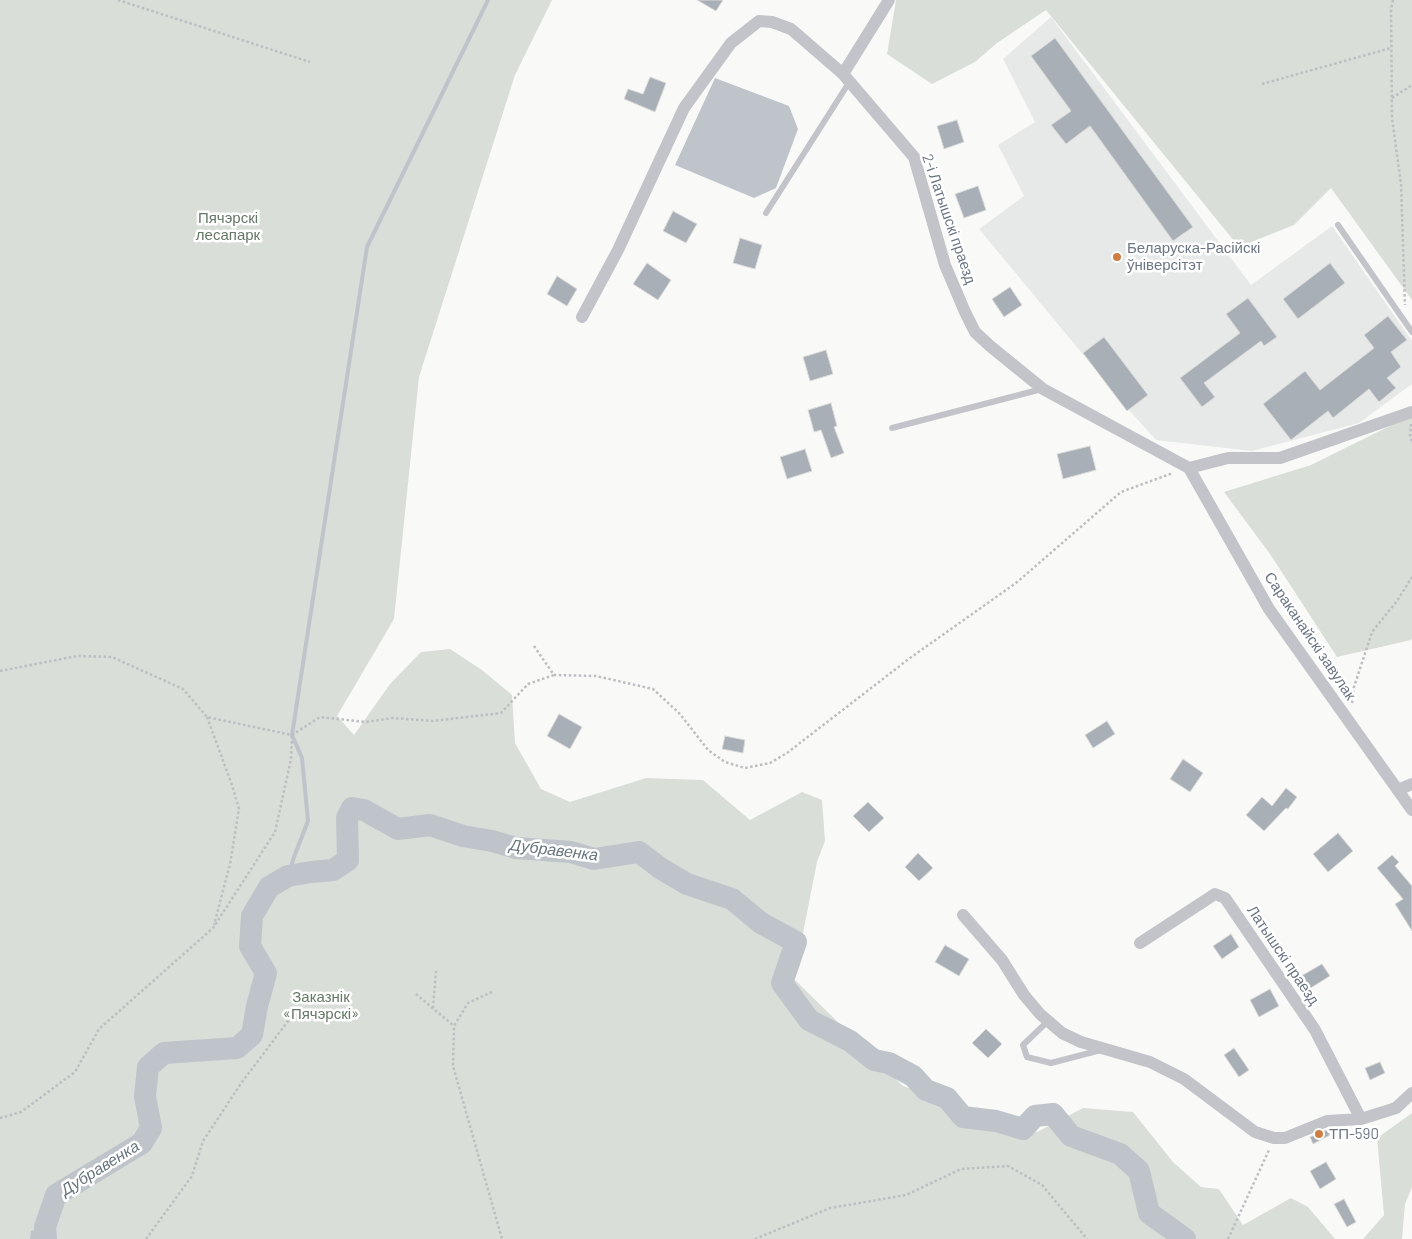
<!DOCTYPE html>
<html>
<head>
<meta charset="utf-8">
<style>
  body { margin:0 }
  canvas { display:block; background:#f9faf8 }
</style>
</head>
<body>
<canvas width="1412" height="1239"></canvas>
<script>
const g = document.querySelector('canvas').getContext('2d');
g.lineJoin = 'round';
function paint(path, color) { g.fillStyle = color; g.fill(path, 'evenodd'); }
const toPath = rows => new Path2D(rows.map(r => 'M' + r).join(''));
function stroke(path, color, width, dash) { g.strokeStyle = color; g.lineWidth = width; g.lineCap = dash ? 'butt' : 'round'; g.setLineDash(dash || []); g.stroke(path); }
function write(font, color, halo, rows, align = 'center') {
  g.font = font + ' Barlow,sans-serif'; g.lineWidth = 5; g.setLineDash([]); g.textBaseline = 'middle'; g.strokeStyle = halo; g.fillStyle = color; for (const [text, x, y, turn = 0] of rows) {
    g.save(); g.translate(x, y); g.rotate((+turn || 0) * Math.PI / 180); g.textAlign = isNaN(turn) ? turn : align; if (halo) g.strokeText(text, 0, 0); g.fillText(text, 0, 0); g.restore();
  }
}
paint(toPath([
  [1051,17,1251,285,1332,226,1412,341,1412,384,1359,423,1252,451,1156,440,1129,410,979,229,1024,196,998,145,1035,122,1003,59]
]), '#e7e9e8');
paint(toPath([
  [0,0,552,0,515,75,419,377,394,619,337,716,354,735,390,684,421,652,450,649,482,670,512,695,515,743,541,789,570,802,646,778,703,780,750,820,802,792,822,800,825,841,817,862,794,979,903,1086,1037,1132,1083,1108,1133,1112,1173,1162,1201,1187,1219,1189,1243,1225,1291,1198,1308,1207,1335,1239,0,1239],
  [896,0,1412,0,1412,300,1331,188,1294,225,1239,247,1046,10,997,43,975,62,932,84,887,54],
  [1412,415,1412,639,1411,640,1337,657,1270,554,1224,492,1311,465],
  [1412,1113,1412,1187,1405,1204,1402,1239,1363,1239,1384,1215,1377,1138]
]), '#d9ded8');
paint(toPath([
  [715,78,789,106,798,129,776,188,754,198,675,165],
  [45,1227,49,1239,30,1239,31,1231]
]), '#bec4ca');
stroke(toPath([
  [288,876,294,857,308,821,302,758,292,735,367,247,488,0]
]), '#bec4ca', 4);
stroke(toPath([
  [46,1239,45,1227,56,1195,142,1143,151,1128,145,1096,148,1067,164,1053,237,1048,252,1035,257,1006,266,973,250,946,252,916,269,887,288,876,311,872,333,870,348,860,347,818,352,808,364,810,398,829,430,825,463,836,492,841,516,848,571,852,594,859,639,852,660,868,687,884,732,899,761,923,796,942,782,983,809,1020,850,1041,874,1060,889,1063,913,1076,926,1090,947,1098,963,1117,996,1121,1023,1129,1035,1116,1053,1114,1071,1136,1120,1154,1139,1171,1149,1213,1185,1239]
]), '#bec4ca', 22);
const building = toPath([
  [697,0,723,0,716,11,697,0],
  [1055,38,1193,227,1173,241,1090,126,1066,144,1051,125,1071,111,1031,56,1055,38],
  [650,77,666,83,655,112,624,99,628,89,643,94,650,77],
  [957,120,964,142,944,149,937,126,957,120],
  [978,186,986,210,964,218,955,194,978,186],
  [673,211,697,224,686,243,663,231,673,211],
  [740,238,762,245,755,269,733,263,740,238],
  [647,263,671,280,658,300,633,284,647,263],
  [1330,263,1345,283,1298,319,1283,299,1330,263],
  [557,276,577,289,567,306,547,294,557,276],
  [1010,287,1022,305,1004,317,992,299,1010,287],
  [1248,298,1277,337,1264,346,1261,341,1204,383,1215,397,1202,407,1180,378,1240,333,1226,314,1248,298],
  [1388,316,1407,340,1391,352,1401,367,1387,378,1396,388,1379,402,1369,389,1333,418,1328,411,1291,440,1263,404,1305,371,1320,390,1374,348,1364,335,1388,316],
  [1104,337,1148,395,1127,411,1083,353,1104,337],
  [826,350,833,374,810,381,803,357,826,350],
  [831,403,837,426,834,427,844,453,831,458,821,430,814,432,808,410,831,403],
  [1090,446,1096,470,1063,479,1057,454,1090,446],
  [805,449,812,471,787,479,780,457,805,449],
  [559,714,582,727,570,749,547,736,559,714],
  [1107,721,1115,734,1093,748,1085,735,1107,721],
  [725,736,745,740,743,753,722,749,725,736],
  [1183,759,1203,773,1190,792,1170,779,1183,759],
  [1286,788,1297,797,1288,809,1286,808,1264,831,1246,815,1262,797,1272,806,1286,788],
  [868,802,884,818,869,832,853,816,868,802],
  [1338,833,1353,851,1328,872,1313,854,1338,833],
  [918,853,933,868,919,881,905,867,918,853],
  [1392,855,1399,862,1395,866,1412,886,1412,931,1395,904,1403,899,1377,868,1392,855],
  [1231,934,1239,947,1222,959,1213,946,1231,934],
  [945,945,969,959,959,976,935,962,945,945],
  [1322,964,1330,976,1309,989,1301,976,1322,964],
  [1270,989,1279,1006,1259,1017,1250,1000,1270,989],
  [986,1029,1002,1044,988,1058,972,1043,986,1029],
  [1234,1048,1249,1070,1239,1077,1224,1055,1234,1048],
  [1380,1062,1385,1073,1370,1080,1365,1068,1380,1062],
  [1327,1130,1330,1135,1313,1144,1310,1137,1327,1130],
  [1326,1162,1336,1179,1320,1189,1310,1171,1326,1162],
  [1344,1199,1356,1222,1347,1227,1334,1204,1344,1199]
]);
paint(building, '#a9afb6');
stroke(building, '#dbdcda', 1);
stroke(toPath([
  [118,0,310,62],
  [1393,0,1391,9,1392,118,1401,184,1405,305],
  [1262,84,1391,48],
  [1392,98,1412,85],
  [1411,424,1410,435,1412,442],
  [534,646,554,675,596,676,653,689,680,714,708,750,725,762,745,768,770,763,787,753,910,658,1016,583,1121,492,1173,473],
  [0,671,77,656,112,657,183,689,207,717,292,735,320,717,366,722,393,718,433,721,501,713,528,684,554,675],
  [1352,703,1354,687,1372,632,1397,601,1412,577],
  [207,717,232,785,239,809,230,864,214,925],
  [492,992,468,1003,454,1026,453,1066,502,1239],
  [416,994,454,1026],
  [433,1008,436,971],
  [0,1118,21,1112,75,1072,99,1029,213,928,275,832,291,759,292,735],
  [146,1239,192,1176,203,1141,242,1082,298,1008],
  [755,1239,830,1208,906,1195,961,1169,1008,1166,1042,1185,1087,1239],
  [1228,1239,1269,1150]
]), '#bcbec1', 2.5, [2.5, 2.5]);
stroke(toPath([
  [766,213,850,81],
  [1338,225,1412,332],
  [892,428,1042,389],
  [1048,1021,1023,1045,1027,1057,1051,1063,1101,1050]
]), '#c2c4c9', 6);
stroke(toPath([
  [843,74,889,0],
  [582,317,618,250,684,108,731,43,759,21,772,22,791,29,843,74,914,157,945,265,965,312,975,332,990,346,1043,389,1189,468],
  [1189,468,1269,609,1412,810],
  [1189,468,1228,458,1280,458,1412,412],
  [1398,790,1412,784],
  [963,915,1002,960,1024,995,1040,1014,1062,1033,1081,1042,1150,1062,1184,1079,1255,1132,1274,1138,1285,1138,1327,1121,1361,1119,1396,1108,1412,1093],
  [1140,943,1215,894,1225,898,1315,1030,1361,1119]
]), '#c2c4c9', 12);
for (const [x, y, r, color] of [
  [1117,257,5,"#ce7e44"],
  [1319,1134,5,"#ce7e44"]
]) { const dot = new Path2D(); dot.arc(x, y, r, 0, 2 * Math.PI); g.fillStyle = color; g.fill(dot); stroke(dot, '#fff', 2); }
write('15px', '#667866', '#fff', [
  ["Пячэрскі",228,218],
  ["лесапарк",228,235],
  ["Заказнік",321,997],
  ["«Пячэрскі»",321,1014]
]);
write('15px', '#6d7685', '#fff', [
  ["2-і Латышскі праезд",949,219,71],
  ["Сараканайскі завулак",1310,636,56],
  ["Латышскі праезд",1283,955,56]
]);
write('15px', '#6d7685', '#fff', [
  ["Беларуска-Расійскі",1127,248],
  ["ўніверсітэт",1127,265],
  ["ТП-590",1329,1134]
], 'left');
write('italic 16px', '#69757f', '#fff', [
  ["Дубравенка",554,850,7],
  ["Дубравенка",100,1168,-32]
]);
</script>
</body>
</html>
